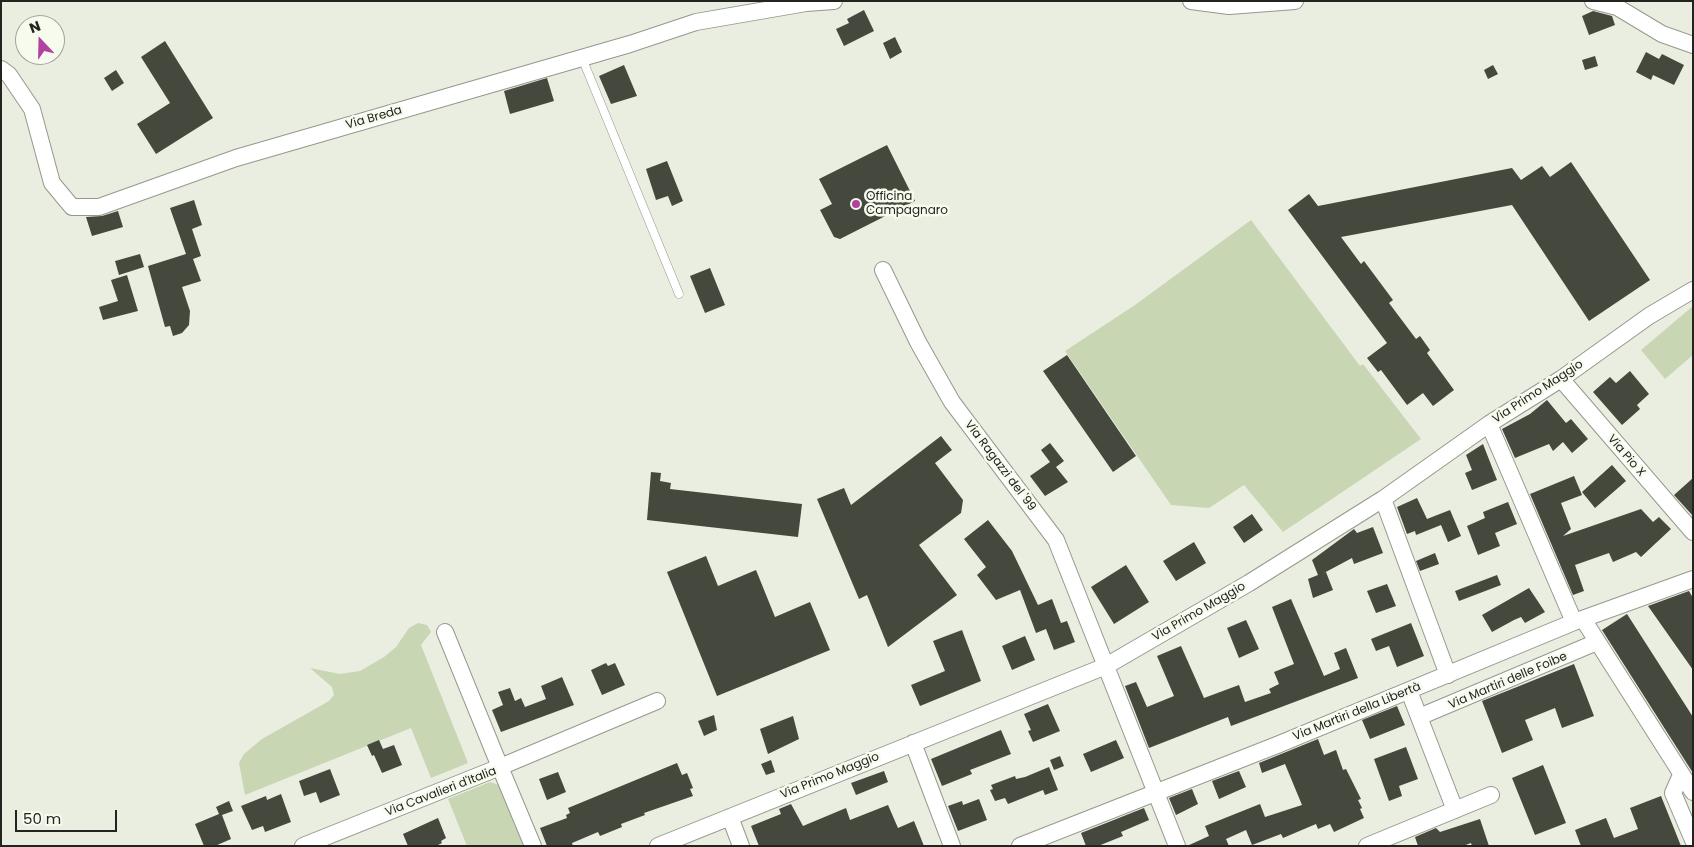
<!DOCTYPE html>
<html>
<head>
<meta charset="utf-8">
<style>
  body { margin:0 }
  #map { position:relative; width:1694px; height:847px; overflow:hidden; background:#e9eee0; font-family:Poppins,sans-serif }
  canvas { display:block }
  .frame { position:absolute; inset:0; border:2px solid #22241f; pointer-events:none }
  .north { position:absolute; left:15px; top:15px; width:50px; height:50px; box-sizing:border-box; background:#f6fbee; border:1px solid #a1a59b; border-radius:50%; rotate:339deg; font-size:14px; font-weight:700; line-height:20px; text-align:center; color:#22241f }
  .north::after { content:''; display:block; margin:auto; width:18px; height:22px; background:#b242a0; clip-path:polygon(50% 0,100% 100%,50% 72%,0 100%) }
  .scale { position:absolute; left:15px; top:810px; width:102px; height:22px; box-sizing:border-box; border:2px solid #22241f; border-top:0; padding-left:6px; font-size:15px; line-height:18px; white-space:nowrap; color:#22241f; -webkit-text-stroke:4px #f6fbee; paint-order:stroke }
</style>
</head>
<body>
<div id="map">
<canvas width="1694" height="847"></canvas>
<div class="frame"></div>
<div class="north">N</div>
<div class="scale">50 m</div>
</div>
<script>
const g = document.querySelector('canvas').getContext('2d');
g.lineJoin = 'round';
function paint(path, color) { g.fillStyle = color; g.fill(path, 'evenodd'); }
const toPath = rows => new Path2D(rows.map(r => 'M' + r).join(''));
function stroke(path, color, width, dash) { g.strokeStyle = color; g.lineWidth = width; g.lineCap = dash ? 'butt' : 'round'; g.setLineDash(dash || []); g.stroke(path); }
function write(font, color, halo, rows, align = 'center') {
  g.font = font + ' Poppins,sans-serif'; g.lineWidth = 5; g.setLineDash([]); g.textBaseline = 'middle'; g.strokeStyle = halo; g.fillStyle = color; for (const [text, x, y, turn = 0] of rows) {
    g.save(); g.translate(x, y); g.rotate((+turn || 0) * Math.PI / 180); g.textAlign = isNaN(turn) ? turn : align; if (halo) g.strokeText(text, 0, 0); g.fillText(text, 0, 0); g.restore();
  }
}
paint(toPath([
  [1251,220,1360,366,1363,364,1421,439,1283,532,1244,485,1209,508,1171,505,1065,351,1135,305],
  [1693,306,1693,355,1665,379,1641,350],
  [418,623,427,625,431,632,421,645,468,763,431,778,411,728,245,795,239,763,244,754,262,739,329,701,334,695,332,687,310,668,340,674,360,671,384,657,396,647,409,628],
  [490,782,502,786,524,841,522,846,467,846,448,799]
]), '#c9d6b4');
paint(toPath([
  [864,10,874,31,844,46,836,29,849,23,847,19],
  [1593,11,1612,16,1615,25,1589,35,1582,16],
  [895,37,902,52,890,59,883,43],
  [165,41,213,118,156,154,137,124,170,103,141,57],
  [1646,52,1659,59,1662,54,1684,65,1674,85,1653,75,1651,80,1636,72],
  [1595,56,1598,66,1585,70,1582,60],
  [624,65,637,96,611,104,599,76],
  [1493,65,1498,74,1488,79,1484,70],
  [116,70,124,83,112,91,104,78],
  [547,78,554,101,510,114,504,91],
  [887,145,915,201,840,239,834,237,820,210,832,204,819,179],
  [667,161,683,201,672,206,668,196,656,200,646,169],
  [1571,162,1650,280,1589,321,1512,205,1341,237,1361,264,1364,261,1393,300,1389,303,1416,339,1420,336,1430,350,1427,353,1454,390,1433,406,1423,393,1407,405,1381,370,1378,372,1367,358,1387,343,1288,210,1309,194,1318,206,1512,168,1521,180,1542,166,1550,177],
  [194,200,202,225,192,229,201,256,193,259,201,281,182,287,190,311,189,325,182,333,173,336,170,326,165,327,148,266,186,254,170,208],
  [118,211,123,227,92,236,86,217,102,216],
  [140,254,144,267,119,275,115,261],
  [710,268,725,305,705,313,690,276],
  [127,275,138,311,103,320,99,307,118,301,111,280],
  [1067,355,1136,456,1113,472,1043,371],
  [1630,371,1649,394,1637,405,1640,409,1622,425,1593,392,1610,377,1616,383],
  [1547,400,1566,423,1571,419,1588,439,1572,453,1563,442,1553,451,1549,444,1515,458,1502,429,1530,414],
  [941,436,952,450,935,463,963,500,961,513,919,545,957,595,888,647,867,595,859,599,817,499,844,488,851,505],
  [1050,443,1064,461,1056,467,1068,482,1045,496,1030,476,1050,462,1041,450],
  [1483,444,1497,480,1472,490,1465,473,1472,470,1466,455],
  [1612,465,1626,481,1595,508,1582,492],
  [651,472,661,473,660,481,671,483,670,489,802,504,798,537,647,520],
  [1574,476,1582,495,1561,503,1571,529,1563,536,1641,509,1653,522,1659,517,1671,529,1641,557,1636,552,1613,562,1609,553,1575,565,1584,591,1573,595,1530,494],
  [1693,478,1693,516,1674,495],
  [1417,498,1427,519,1450,510,1461,536,1448,542,1441,525,1416,535,1415,531,1407,534,1397,507],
  [1508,502,1517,524,1495,533,1500,546,1478,555,1467,526,1485,518,1483,512],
  [1252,514,1263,530,1244,543,1233,527],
  [988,520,1012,551,1038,605,1052,599,1061,623,1067,621,1075,642,1054,650,1046,629,1036,633,1020,590,996,600,977,575,986,567,964,539],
  [1373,527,1383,553,1354,564,1352,558,1322,574,1326,572,1333,590,1313,598,1308,579,1318,575,1312,560,1354,529,1357,533],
  [1194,542,1206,563,1176,581,1163,561],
  [1435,553,1439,564,1420,571,1416,561],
  [706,556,718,586,756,570,775,617,810,602,830,650,717,696,667,572],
  [1126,565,1149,602,1114,624,1091,587],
  [1497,575,1501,585,1459,601,1455,591],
  [1387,584,1396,606,1376,613,1367,591],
  [1529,588,1545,612,1525,623,1521,617,1514,620,1492,632,1482,615],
  [1689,591,1693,598,1693,670,1648,606],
  [1291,599,1324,676,1340,669,1334,653,1346,648,1358,678,1231,726,1228,717,1149,748,1125,686,1136,682,1147,707,1174,696,1157,656,1181,646,1204,698,1239,685,1245,702,1271,693,1269,689,1279,684,1274,672,1294,664,1272,607],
  [1627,614,1693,717,1693,773,1602,630],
  [1246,620,1259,649,1239,658,1227,628],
  [1411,623,1424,656,1397,667,1389,646,1376,651,1371,639],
  [962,630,981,681,920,706,911,685,945,671,933,641],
  [1025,636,1035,660,1012,670,1002,646],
  [606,663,608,666,615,663,625,685,602,695,591,670],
  [1574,664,1594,716,1562,728,1555,708,1525,720,1533,740,1502,753,1482,701],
  [562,677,574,705,501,732,492,710,503,705,498,692,510,688,515,701,521,698,525,707,546,699,541,686],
  [1048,704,1060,731,1033,742,1028,731,1031,730,1024,714],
  [1397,706,1405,725,1370,739,1362,720],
  [714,715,717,730,704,736,698,721],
  [793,716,799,739,768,754,760,729],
  [1001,730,1011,754,970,770,972,774,942,786,931,759],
  [1318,739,1324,755,1336,750,1343,770,1346,769,1361,799,1358,800,1362,808,1360,809,1364,818,1334,832,1330,824,1318,829,1316,824,1283,838,1281,834,1252,845,1246,830,1226,839,1229,846,1187,846,1209,836,1205,826,1260,804,1265,817,1302,805,1285,764,1262,773,1259,763],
  [379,740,383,749,394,745,402,765,382,773,374,755,372,756,367,745],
  [1116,740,1124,758,1091,772,1083,754],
  [1406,747,1418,779,1399,786,1402,796,1389,801,1374,759],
  [1060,756,1064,766,1054,770,1050,760],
  [771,760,775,772,766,775,761,764],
  [677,763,682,775,687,773,693,788,690,789,693,796,644,813,645,815,621,824,622,827,600,836,598,832,572,843,573,846,547,846,540,828,567,818,566,815,570,813,568,808],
  [1543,765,1566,823,1535,835,1512,778],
  [1049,767,1058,790,1045,795,1043,790,1008,804,1005,798,995,801,990,790,993,789,991,785,1015,776,1016,779,1025,777],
  [330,769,340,795,320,803,316,792,304,796,299,781],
  [884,771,888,782,856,795,851,783],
  [1239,771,1246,787,1219,799,1212,781],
  [558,772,566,792,547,800,539,779],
  [1192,789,1198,804,1176,815,1169,798],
  [281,794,291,822,265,832,263,826,252,830,241,806,266,796,267,800],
  [1661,796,1681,846,1581,846,1575,830,1606,818,1614,838,1638,829,1630,808],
  [979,799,987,820,958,831,948,806,962,801,963,805],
  [229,801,233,811,222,815,231,839,215,846,204,846,195,824,219,814,216,807],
  [791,804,803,826,846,808,850,820,888,805,898,828,914,821,924,846,759,846,751,826,781,814,779,809],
  [1144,808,1149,820,1121,832,1123,836,1098,846,1086,846,1081,833],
  [438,818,446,838,441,841,442,843,436,846,408,846,403,834],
  [1480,819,1489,846,1472,846,1471,843,1463,846,1418,846,1415,837,1436,828,1440,832]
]), '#44483d');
const lane = toPath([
  [582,58,679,294]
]);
const street = toPath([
  [1191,1,1229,6,1295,1],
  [1593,1,1617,7,1662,34,1693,45],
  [1,69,9,75,32,109,52,183,72,207,99,207,236,158,630,44,696,22,806,3,834,1],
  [883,270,918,342,952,402,1056,540,1177,846],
  [1561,379,1693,532],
  [1489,424,1574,622],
  [1383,499,1448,675],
  [1583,619,1693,792],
  [445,632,500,767,657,701],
  [1409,691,1455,810],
  [1419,717,1597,642],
  [913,743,952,846],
  [1681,775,1673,793,1693,840],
  [730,817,741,846],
  [303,846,500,767,533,846],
  [658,846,1106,666,1249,583,1383,499,1489,424,1561,379,1649,316,1693,290],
  [1020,846,1277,745,1574,622,1693,579],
  [1367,846,1491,795]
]);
stroke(lane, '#94998d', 9);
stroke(street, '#94998d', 18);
stroke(lane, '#fff', 8);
stroke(street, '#fff', 16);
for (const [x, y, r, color] of [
  [856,204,5,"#b242a0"]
]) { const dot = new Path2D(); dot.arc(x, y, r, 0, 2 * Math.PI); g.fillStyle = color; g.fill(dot); stroke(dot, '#f6fbee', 2); }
write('12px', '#22241f', '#f6fbee', [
  ["Via Breda",374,118,-16],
  ["Via Primo Maggio",1538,392,-33],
  ["Via Pio X",1626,456,49],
  ["Via Ragazzi del '99",1000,466,53],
  ["Via Primo Maggio",1199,612,-30],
  ["Via Martiri delle Foibe",1508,681,-23],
  ["Via Martiri della Libertà",1357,712,-22],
  ["Via Primo Maggio",830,776,-22],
  ["Via Cavalieri d'Italia",441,792,-21]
]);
write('12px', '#22241f', '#f6fbee', [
  ["Officina",866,197],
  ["Campagnaro",866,211]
], 'left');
</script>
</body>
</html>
